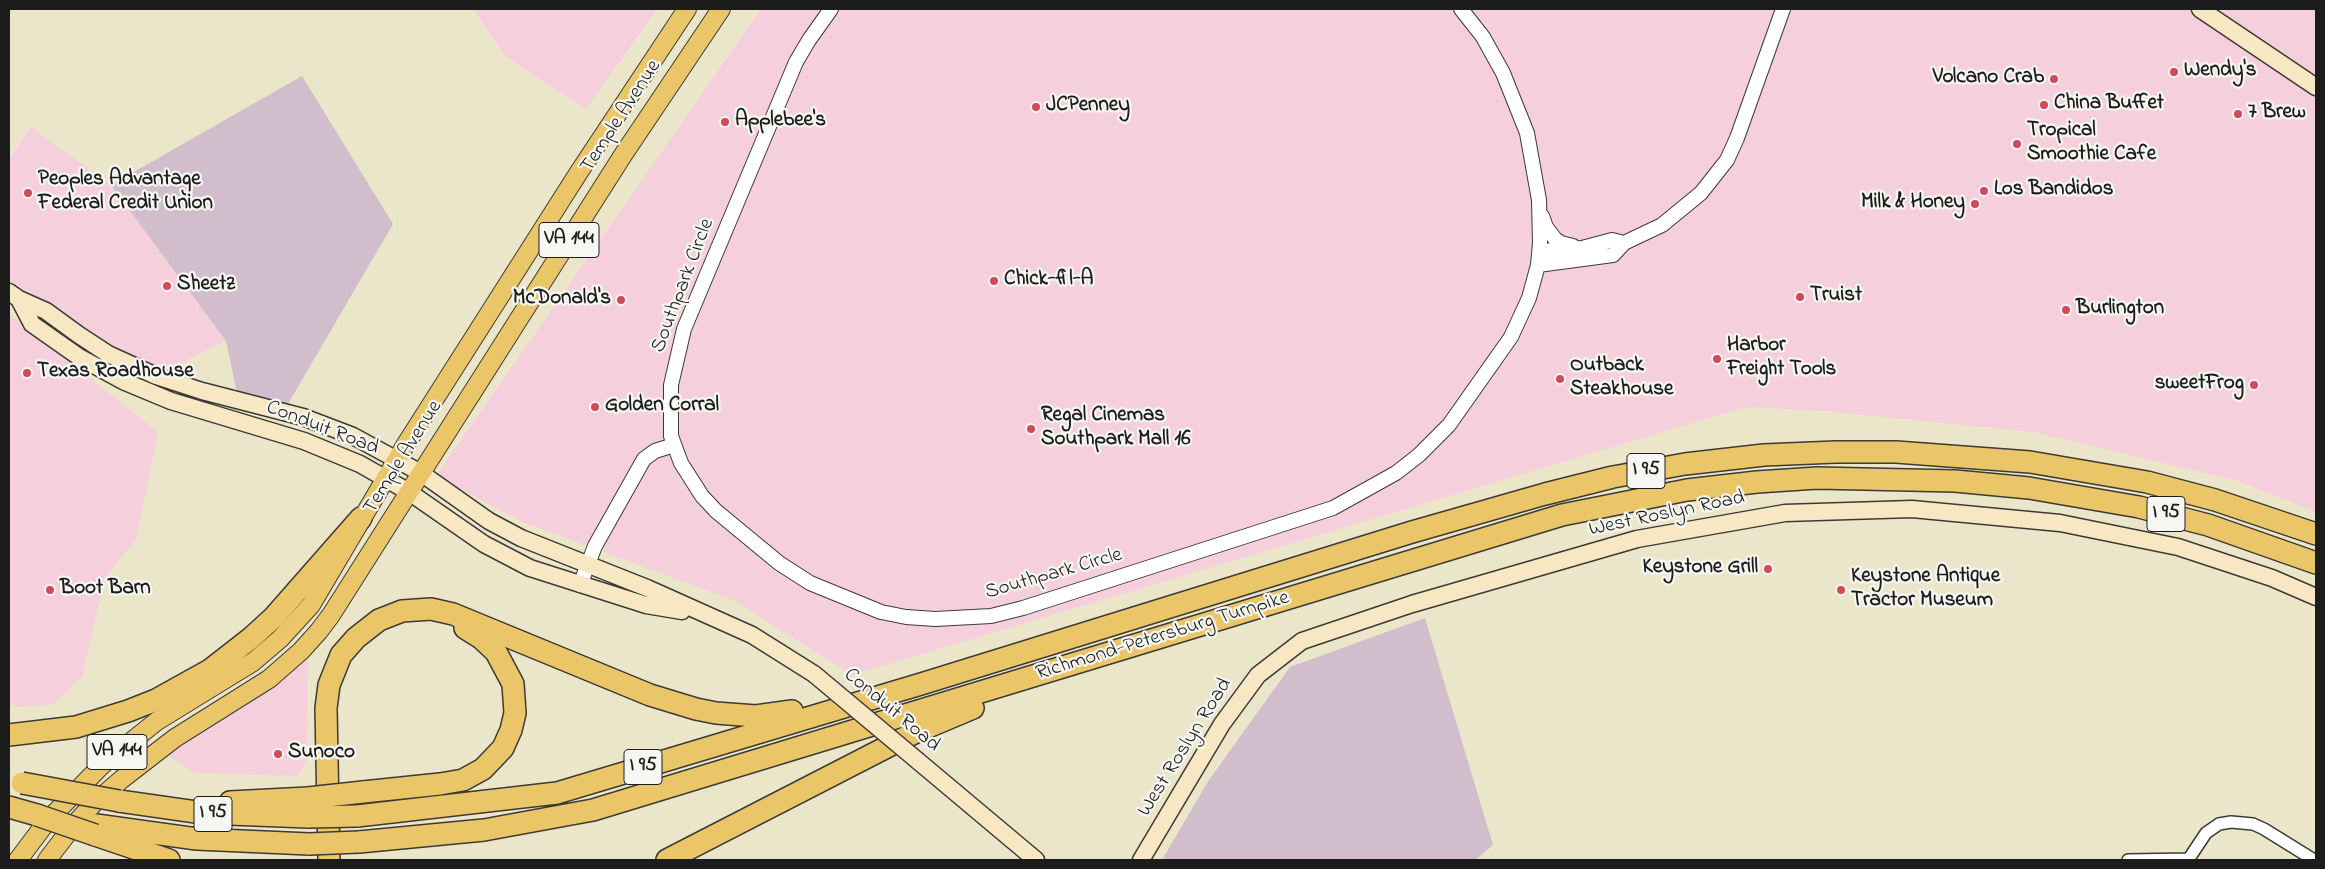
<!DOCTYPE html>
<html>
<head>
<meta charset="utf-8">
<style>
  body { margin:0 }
  #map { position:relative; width:2325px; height:869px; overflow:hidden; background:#ebe6ca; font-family:"Indie Flower",sans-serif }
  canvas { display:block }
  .frame { position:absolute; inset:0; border:10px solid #1c1c1c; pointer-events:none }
</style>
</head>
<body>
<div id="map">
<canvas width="2325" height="869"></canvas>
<div class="frame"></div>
</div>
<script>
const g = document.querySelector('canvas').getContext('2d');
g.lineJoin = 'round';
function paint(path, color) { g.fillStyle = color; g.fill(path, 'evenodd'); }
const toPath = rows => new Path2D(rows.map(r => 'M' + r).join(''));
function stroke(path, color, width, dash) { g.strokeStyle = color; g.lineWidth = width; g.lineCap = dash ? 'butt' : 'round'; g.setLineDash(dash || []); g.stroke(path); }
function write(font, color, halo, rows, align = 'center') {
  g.font = font + ' "Indie Flower",sans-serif'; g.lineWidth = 4.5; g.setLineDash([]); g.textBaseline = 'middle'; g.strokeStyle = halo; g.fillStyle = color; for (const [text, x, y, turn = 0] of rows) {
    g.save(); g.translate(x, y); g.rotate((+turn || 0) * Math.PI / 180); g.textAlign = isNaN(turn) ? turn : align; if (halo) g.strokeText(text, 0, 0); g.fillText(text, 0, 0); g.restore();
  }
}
paint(toPath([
  [473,9,657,9,586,109,506,57],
  [761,9,2316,9,2316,512,2238,481,2034,432,1824,411,1746,407,852,675,733,600,523,522,436,476],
  [31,127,111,185,226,341,157,374,93,341,9,281,9,160],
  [9,314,158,432,136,540,105,577,82,677,54,704,20,707,9,704],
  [308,654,307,759,298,776,194,773,164,753]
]), '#f5cfdb');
paint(toPath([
  [302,76,393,224,285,409,238,397,226,341,111,185],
  [1425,618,1493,845,1475,860,1168,860,1163,858,1209,780,1290,667]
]), '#d1bdcc');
const minor = toPath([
  [2128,860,2189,859],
  [2188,860,2206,833,2219,824,2231,822,2253,824,2264,829,2314,860]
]);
const tertiary = toPath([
  [831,9,809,40,796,62,684,329,671,385,671,436,681,463,702,496,716,511,779,563,810,583,881,612,906,617,935,619,991,616,1023,608,1333,508,1396,473,1419,455,1449,425,1511,337,1529,298,1538,265,1540,243,1539,200,1527,133,1503,73,1483,37,1461,9],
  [1542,216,1546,227,1555,239,1561,243,1573,246],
  [1540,251,1582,248,1612,240,1624,243],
  [1538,265,1613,255,1624,243,1662,225,1701,193,1727,160,1737,138,1783,9],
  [580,585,595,546,644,459,655,451,674,445]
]);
const secondary = toPath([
  [2200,9,2316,87],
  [9,292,19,299,46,311,79,335,108,354,156,376,202,391,303,417,353,436,421,473,489,521,521,538,647,588,752,635,814,674],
  [19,299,32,324,79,357,123,381,171,401,304,441,360,464,409,492,484,544,530,568,646,605,682,611],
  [918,761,1036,860],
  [1141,860,1222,724,1258,675,1302,641,1412,604,1637,539,1785,513,1912,509,2060,523,2178,547,2272,578,2316,597]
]);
const primary = toPath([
  [18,860,48,820,102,765,157,721,253,662,280,639,311,605,406,444,579,172,687,9],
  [47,860,73,826,94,803,122,779,175,738,269,679,301,651,319,631,331,615,623,155,721,9]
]);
const motorway = toPath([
  [9,735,76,727,128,711,156,700,210,670,251,638,274,617,361,518],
  [363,792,440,784,463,780,483,769,503,748,511,730,515,713,513,684,496,652,481,638,465,628],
  [119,801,203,813,308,817],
  [230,802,308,798],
  [9,807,37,815],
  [357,816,557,793,921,684,1412,532,1545,494,1613,477,1685,464,1764,455,1836,452,1896,452,2030,462,2147,482,2215,500,2316,534],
  [96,825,197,839,309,844],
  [95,835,169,860],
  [359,842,484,830,593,810,1562,515,1687,490,1757,482,1817,478,1955,481,2029,488,2139,507,2208,525,2316,563],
  [329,860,326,708,329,685,341,655,356,638,379,620,402,611,431,609,453,614,650,695,696,709,716,713,756,716,792,711],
  [667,860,916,732,973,708]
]);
stroke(minor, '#3b3a36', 14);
stroke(tertiary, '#3b3a36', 16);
stroke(secondary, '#3b3a36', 19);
stroke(primary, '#3b3a36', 20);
stroke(motorway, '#3b3a36', 24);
stroke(minor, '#fff', 11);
stroke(tertiary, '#fff', 14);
stroke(secondary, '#f7e8c3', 16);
stroke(primary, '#ebc669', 18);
stroke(motorway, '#ebc669', 21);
const secondaryBridge = toPath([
  [814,674,918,761]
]);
const motorwayBridge = toPath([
  [22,783,119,801],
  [308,798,363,792],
  [37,815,95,835],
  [308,817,357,816],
  [309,844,359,842]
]);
stroke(secondaryBridge, '#3b3a36', 19, []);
stroke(motorwayBridge, '#3b3a36', 24, []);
stroke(secondaryBridge, '#f7e8c3', 16);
stroke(motorwayBridge, '#ebc669', 21);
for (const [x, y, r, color] of [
  [2174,72,5,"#d1495b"],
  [2054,79,5,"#d1495b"],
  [2044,105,5,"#d1495b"],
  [1036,107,5,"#d1495b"],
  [2238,114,5,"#d1495b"],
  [725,122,5,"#d1495b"],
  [2017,144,5,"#d1495b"],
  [1984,191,5,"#d1495b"],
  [28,193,5,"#d1495b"],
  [1975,204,5,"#d1495b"],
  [994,281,5,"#d1495b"],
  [167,286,5,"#d1495b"],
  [1800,297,5,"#d1495b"],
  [621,300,5,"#d1495b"],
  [2066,310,5,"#d1495b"],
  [1717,359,5,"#d1495b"],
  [27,373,5,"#d1495b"],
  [1560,379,5,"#d1495b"],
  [2254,385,5,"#d1495b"],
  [595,407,5,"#d1495b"],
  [1031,429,5,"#d1495b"],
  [1768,569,5,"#d1495b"],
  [50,590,5,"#d1495b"],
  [1841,590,5,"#d1495b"],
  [278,754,5,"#d1495b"]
]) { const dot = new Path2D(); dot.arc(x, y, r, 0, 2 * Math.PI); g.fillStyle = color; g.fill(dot); stroke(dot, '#f6f6f2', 2); }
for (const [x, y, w] of [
  [569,240,60],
  [1646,471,38],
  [2166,514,38],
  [117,752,60],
  [643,767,38],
  [213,814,38]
]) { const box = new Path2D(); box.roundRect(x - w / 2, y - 17.5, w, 35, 4); g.fillStyle = '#f6f6f2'; g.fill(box); stroke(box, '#1c1c1c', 1); }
write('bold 20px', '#1c1c1c', null, [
  ["VA 144",569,240],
  ["I 95",1646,471],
  ["I 95",2166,514],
  ["VA 144",117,752],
  ["I 95",643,767],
  ["I 95",213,814]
]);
write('bold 21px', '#1c1c1c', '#f6f6f2', [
  ["Wendy's",2184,72],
  ["Volcano Crab",2044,79,"right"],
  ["China Buffet",2054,105],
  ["JCPenney",1046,107],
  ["7 Brew",2248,114],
  ["Applebee's",735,122],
  ["Tropical",2027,132],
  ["Smoothie Cafe",2027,156],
  ["Peoples Advantage",38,181],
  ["Federal Credit Union",38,205],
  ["Los Bandidos",1994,191],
  ["Milk & Honey",1965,204,"right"],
  ["Chick-fil-A",1004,281],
  ["Sheetz",177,286],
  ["Truist",1810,297],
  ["McDonald's",611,300,"right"],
  ["Burlington",2076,310],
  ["Harbor",1727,347],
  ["Freight Tools",1727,371],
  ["Outback",1570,367],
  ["Steakhouse",1570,391],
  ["Texas Roadhouse",37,373],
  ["sweetFrog",2244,385,"right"],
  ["Golden Corral",605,407],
  ["Regal Cinemas",1041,417],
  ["Southpark Mall 16",1041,441],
  ["Keystone Grill",1758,569,"right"],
  ["Keystone Antique",1851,578],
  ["Tractor Museum",1851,602],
  ["Boot Barn",60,590],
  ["Sunoco",288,754]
], 'left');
write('21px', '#1c1c1c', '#f6f6f2', [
  ["Temple Avenue",622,117,-57],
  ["Southpark Circle",684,286,-69],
  ["Conduit Road",322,429,21],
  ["Temple Avenue",404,458,-58],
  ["West Roslyn Road",1667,515,-12],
  ["Southpark Circle",1054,575,-16],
  ["Richmond-Petersburg Turnpike",1163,637,-17],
  ["Conduit Road",891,711,40],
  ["West Roslyn Road",1186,748,-58]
]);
</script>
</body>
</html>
